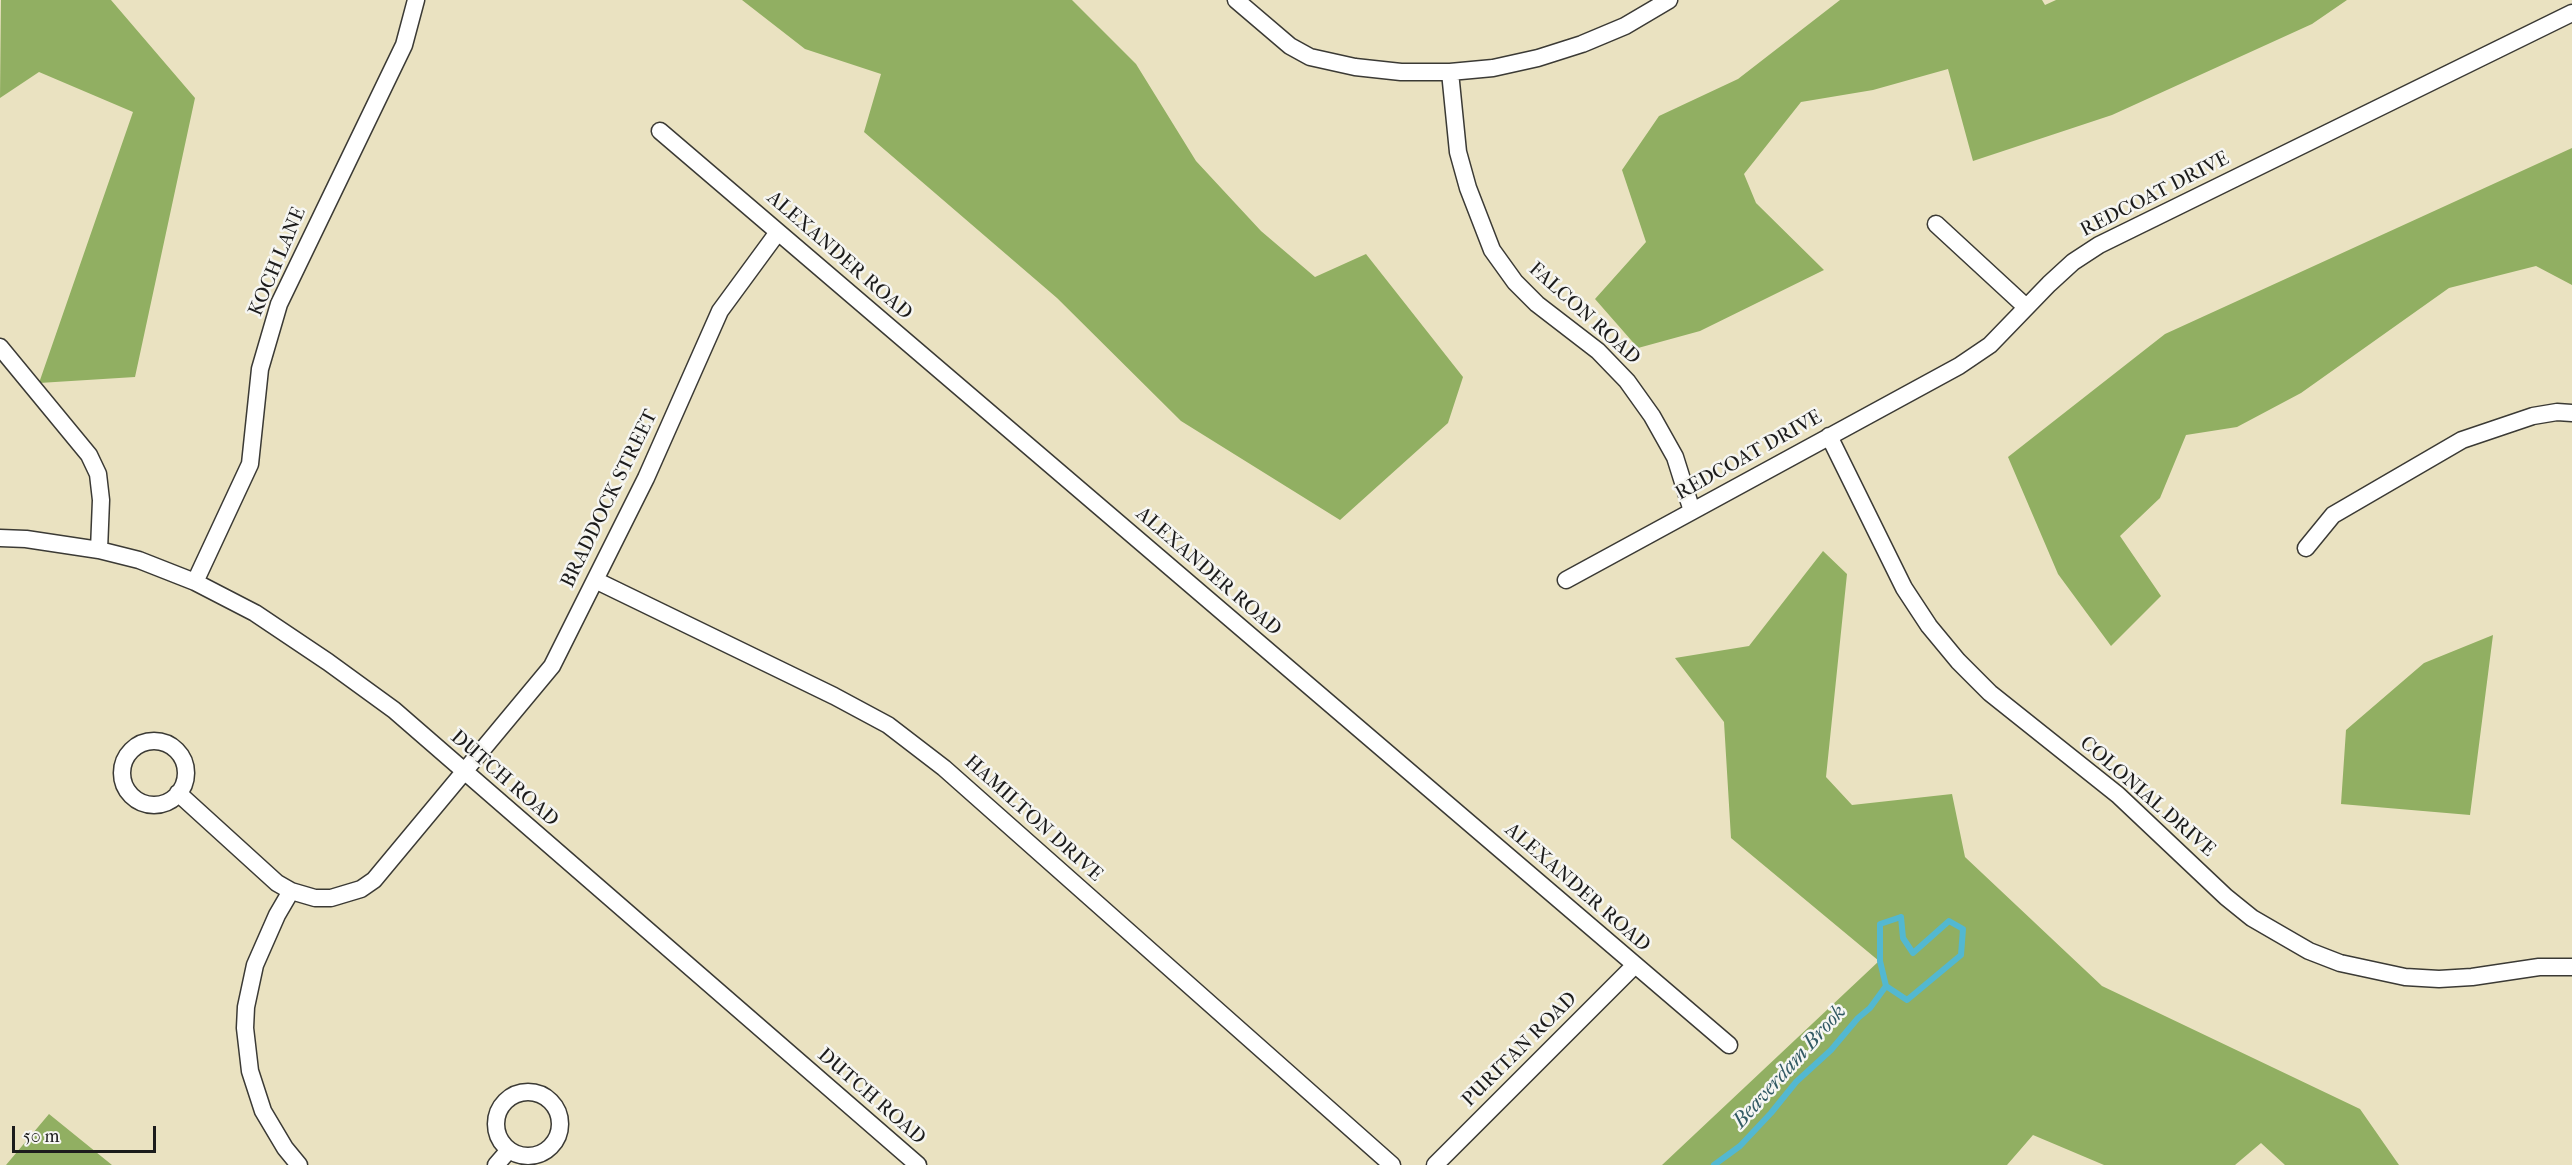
<!DOCTYPE html>
<html>
<head>
<meta charset="utf-8">
<style>
  body { margin:0 }
  #map { position:relative; width:2572px; height:1165px; overflow:hidden; background:#eae2c1; font-family:"IM FELL French Canon",serif }
  canvas { display:block }
  .scale { position:absolute; left:12px; top:1126px; width:144px; height:27px; box-sizing:border-box; border:3px solid #1c1c1c; border-top:0; padding-left:8px; font-size:18px; line-height:21px; white-space:nowrap; color:#1c1c1c; -webkit-text-stroke:4px #f6f6f2; paint-order:stroke }
</style>
</head>
<body>
<div id="map">
<canvas width="2572" height="1165"></canvas>
<div class="scale">50 m</div>
</div>
<script>
const g = document.querySelector('canvas').getContext('2d');
g.lineJoin = 'round';
function paint(path, color) { g.fillStyle = color; g.fill(path, 'evenodd'); }
const toPath = rows => new Path2D(rows.map(r => 'M' + r).join(''));
function stroke(path, color, width, dash) { g.strokeStyle = color; g.lineWidth = width; g.lineCap = dash ? 'butt' : 'round'; g.setLineDash(dash || []); g.stroke(path); }
function write(font, color, halo, rows, align = 'center') {
  g.font = font + ' "IM FELL French Canon",serif'; g.lineWidth = 5; g.setLineDash([]); g.textBaseline = 'middle'; g.strokeStyle = halo; g.fillStyle = color; for (const [text, x, y, turn = 0] of rows) {
    g.save(); g.translate(x, y); g.rotate((+turn || 0) * Math.PI / 180); g.textAlign = isNaN(turn) ? turn : align; if (halo) g.strokeText(text, 0, 0); g.fillText(text, 0, 0); g.restore();
  }
}
paint(toPath([
  [1,0,111,0,195,98,135,377,39,383,133,112,39,72,0,98],
  [742,0,1072,0,1136,64,1196,161,1261,231,1315,277,1366,254,1463,377,1448,423,1340,520,1181,421,1057,298,864,132,881,74,805,49],
  [1840,0,2042,0,2045,5,2056,0,2347,0,2312,24,2112,115,1973,161,1948,69,1873,90,1801,102,1744,174,1756,203,1824,270,1700,331,1638,348,1595,299,1646,242,1622,170,1659,116,1738,79],
  [2572,148,2572,285,2536,266,2449,288,2301,393,2237,427,2186,435,2160,498,2120,536,2161,596,2111,646,2058,574,2008,457,2165,334],
  [1823,551,1847,574,1826,777,1852,805,1952,794,1965,857,2102,986,2360,1109,2399,1165,2285,1165,2261,1143,2235,1165,2104,1165,2033,1135,2007,1165,1662,1165,1879,961,1731,838,1724,722,1675,658,1749,646],
  [2493,635,2470,815,2341,804,2346,730,2424,663],
  [49,1114,112,1165,6,1165]
]), '#91af62');
stroke(toPath([
  [1901,917,1903,938,1913,953,1949,921,1963,929,1961,955,1907,1000,1886,986,1880,961,1880,924,1901,917],
  [1714,1165,1740,1146,1771,1113,1796,1082,1831,1050,1858,1018,1870,1008,1886,986]
]), '#53b8d1', 6);
const street = toPath([
  [1236,0,1290,46,1310,57,1355,67,1401,72,1450,72,1493,68,1538,58,1582,44,1625,26,1669,0],
  [1450,72,1458,152,1468,188,1492,250,1515,282,1537,304,1598,351,1627,381,1652,416,1675,457,1692,511],
  [660,131,1729,1045],
  [1936,224,2026,307],
  [0,347,89,455,98,474,101,500,99,550],
  [1829,436,1904,588,1929,626,1958,661,1990,693,2118,795,2226,897,2252,918,2309,951,2340,963,2405,977,2439,979,2472,977,2539,967,2572,967],
  [0,538,26,539,99,550,139,560,195,582,255,613,328,662,394,710,918,1165],
  [2306,548,2333,515,2462,440,2533,416,2557,412,2572,413],
  [595,580,834,696,888,725,944,768,1392,1165],
  [1566,580,1959,366,1990,345,2049,284,2073,262,2099,245,2572,13],
  [195,582,250,464,260,369,279,304,404,45,416,0],
  '122 773a32 32 0 1 1 64 0a32 32 0 1 1-64 0Z',
  [178,793,277,883,291,891,315,898,331,898,361,889,374,880,552,666,646,478,720,311,778,232],
  [291,891,277,915,255,965,246,1007,245,1028,250,1071,263,1111,285,1148,299,1165],
  '496 1124a32 32 0 1 1 64 0a32 32 0 1 1-64 0Z',
  [496,1165,509,1150],
  [1435,1165,1635,965]
]);
stroke(street, '#3b3a35', 19);
stroke(street, '#fff', 16);
write('20px', '#1c1c1c', '#f6f6f2', [
  ["REDCOAT DRIVE",2155,195,-27],
  ["ALEXANDER ROAD",839,256,41],
  ["KOCH LANE",278,262,-67],
  ["FALCON ROAD",1584,314,42],
  ["REDCOAT DRIVE",1749,456,-29],
  ["BRADDOCK STREET",610,499,-64],
  ["ALEXANDER ROAD",1208,572,41],
  ["DUTCH ROAD",504,779,41],
  ["COLONIAL DRIVE",2147,797,41],
  ["HAMILTON DRIVE",1033,819,42],
  ["ALEXANDER ROAD",1577,888,41],
  ["PURITAN ROAD",1520,1050,-45],
  ["DUTCH ROAD",871,1097,41]
]);
write('italic 21px', '#325a64', '#f6f6f2', [
  ["Beaverdam Brook",1790,1067,-48]
]);
</script>
</body>
</html>
